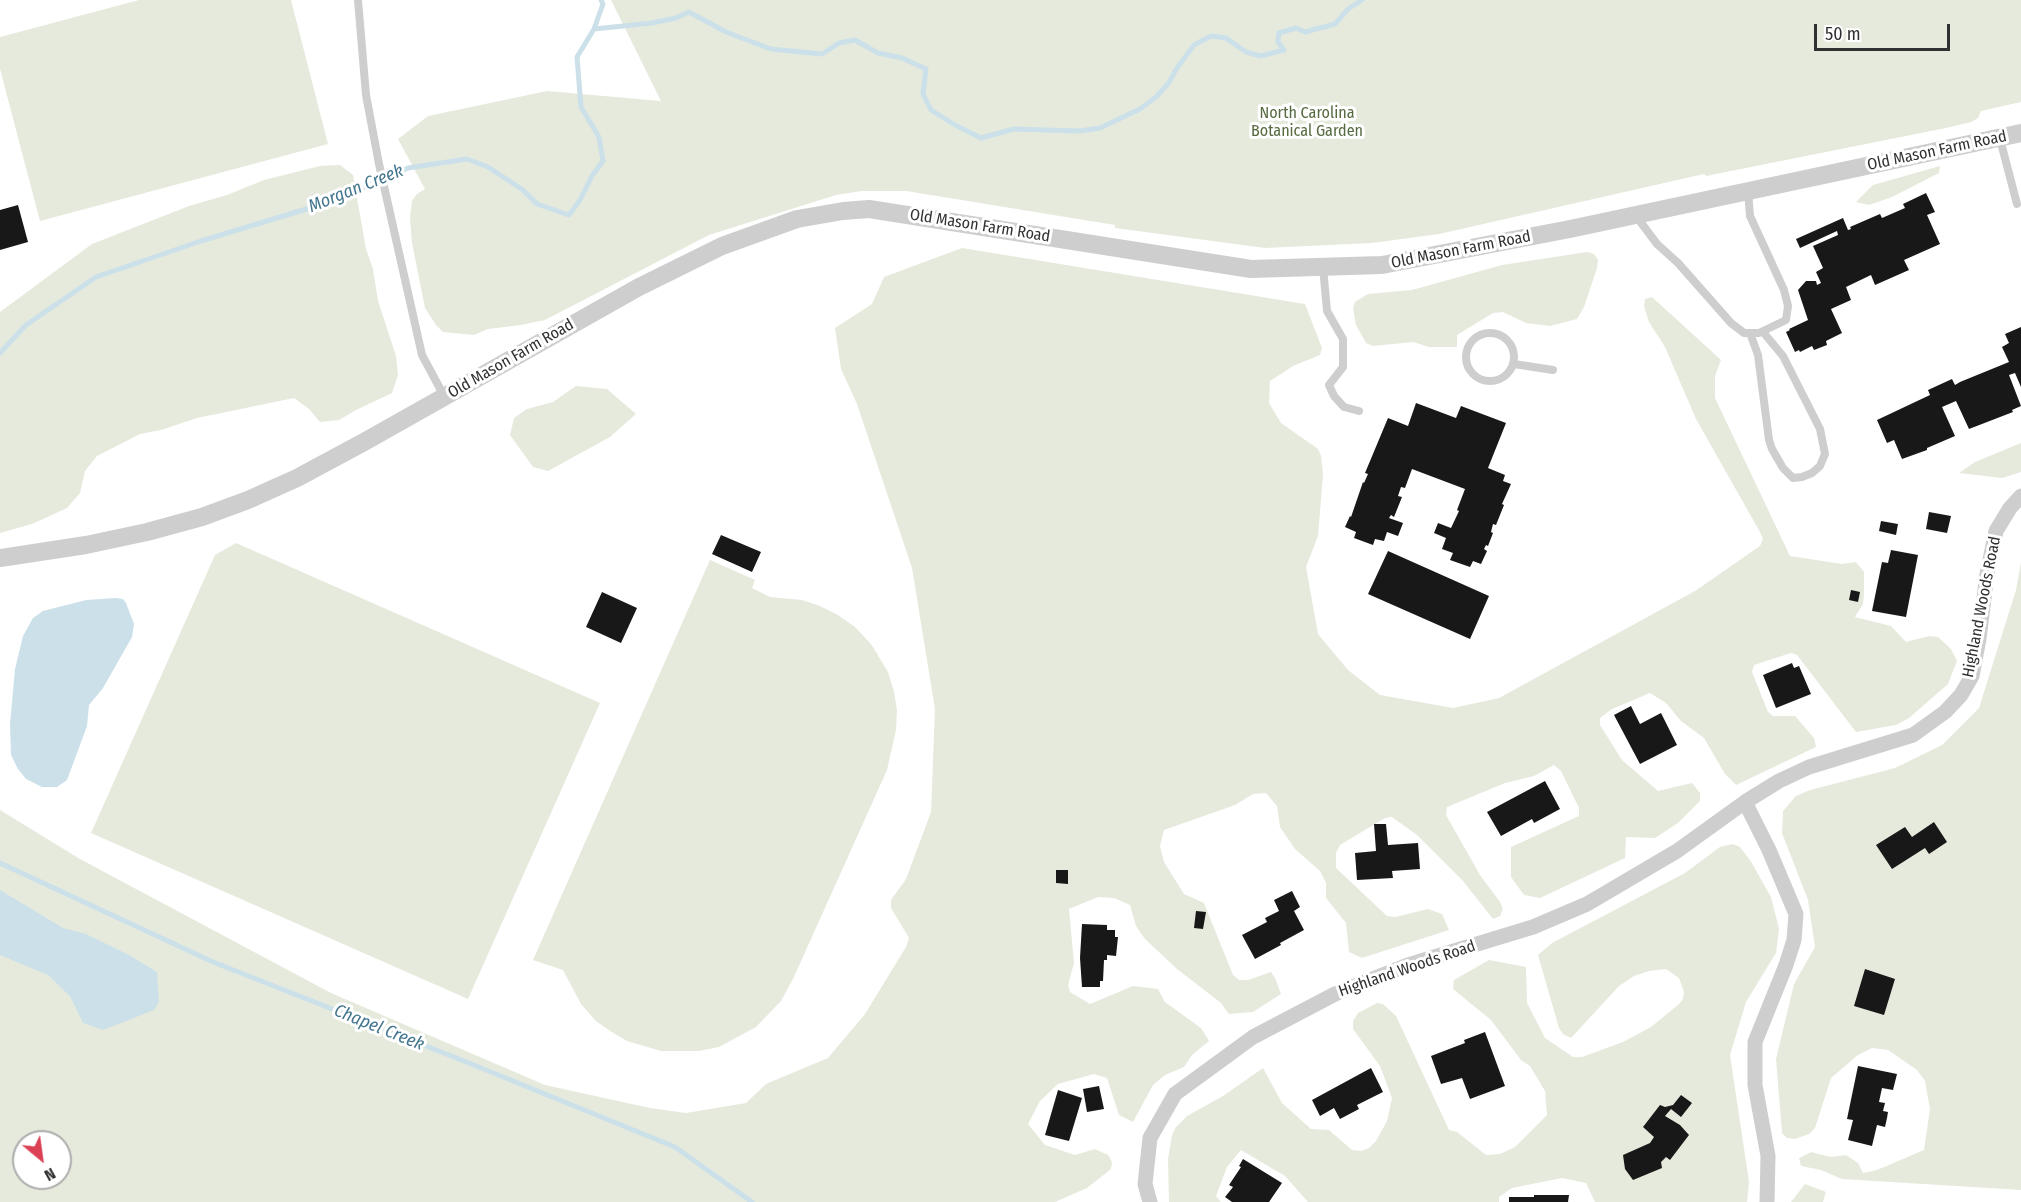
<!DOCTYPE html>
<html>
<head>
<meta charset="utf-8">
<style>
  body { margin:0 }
  #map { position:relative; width:2021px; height:1202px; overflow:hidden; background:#fff; font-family:"Fira Sans Condensed",sans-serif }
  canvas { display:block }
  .north { position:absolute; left:12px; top:1130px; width:60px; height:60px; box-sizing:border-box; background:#fff; border:2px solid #adadad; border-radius:50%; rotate:151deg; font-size:16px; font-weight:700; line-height:24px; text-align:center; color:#313131 }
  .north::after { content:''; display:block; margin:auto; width:21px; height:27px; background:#db4055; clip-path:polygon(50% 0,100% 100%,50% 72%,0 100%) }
  .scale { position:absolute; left:1814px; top:24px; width:136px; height:27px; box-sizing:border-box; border:3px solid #313131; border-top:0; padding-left:8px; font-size:18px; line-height:21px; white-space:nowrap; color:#313131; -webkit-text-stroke:4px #fff; paint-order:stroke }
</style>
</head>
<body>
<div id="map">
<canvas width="2021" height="1202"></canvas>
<div class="north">N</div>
<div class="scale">50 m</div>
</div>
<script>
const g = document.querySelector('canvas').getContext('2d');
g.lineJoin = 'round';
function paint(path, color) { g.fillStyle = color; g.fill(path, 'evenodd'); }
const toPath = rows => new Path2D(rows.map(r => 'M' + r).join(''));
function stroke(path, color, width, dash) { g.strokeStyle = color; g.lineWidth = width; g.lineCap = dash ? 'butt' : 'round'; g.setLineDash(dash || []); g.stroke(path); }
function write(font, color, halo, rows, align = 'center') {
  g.font = font + ' "Fira Sans Condensed",sans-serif'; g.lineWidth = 6; g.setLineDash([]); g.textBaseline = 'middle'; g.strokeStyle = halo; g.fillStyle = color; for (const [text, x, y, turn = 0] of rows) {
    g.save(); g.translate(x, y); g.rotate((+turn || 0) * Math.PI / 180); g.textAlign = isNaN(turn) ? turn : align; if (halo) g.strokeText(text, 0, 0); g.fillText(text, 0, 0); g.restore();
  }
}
paint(toPath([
  [139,0,291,0,328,144,40,221,0,69,0,37],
  [611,0,2021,0,2021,102,1981,111,1978,118,1971,122,1946,128,1706,176,1704,174,1439,234,1372,243,1265,248,1115,228,1115,225,906,191,862,191,836,195,709,235,545,320,521,325,488,329,474,335,443,332,436,325,425,308,412,243,410,218,412,201,417,194,425,189,398,139,428,116,547,91,661,101],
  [340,165,353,175,366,249,373,269,378,301,396,356,398,375,392,393,356,410,339,420,320,422,309,409,294,398,197,418,161,430,140,434,97,456,85,471,80,493,67,508,32,524,0,533,0,312,92,244,189,206,227,195,264,180,320,166],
  [1940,166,1939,173,1892,197,1869,205,1856,202,1873,185],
  [962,248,1305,304,1322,348,1320,355,1293,366,1270,381,1269,403,1281,423,1318,449,1321,456,1323,474,1318,536,1306,567,1318,634,1348,670,1380,695,1453,708,1499,698,1695,591,1760,546,1763,539,1760,532,1696,419,1665,347,1649,322,1644,306,1645,299,1652,297,1721,360,1715,376,1715,398,1790,556,1842,564,1856,562,1864,572,1864,593,1863,604,1855,617,1891,626,1906,642,1929,636,1938,637,1951,649,1957,661,1948,684,1909,718,1896,725,1856,732,1797,655,1791,653,1754,665,1752,672,1768,712,1773,716,1795,716,1814,738,1816,747,1736,785,1725,774,1704,738,1681,721,1666,703,1650,693,1612,709,1600,718,1600,725,1622,760,1658,791,1692,783,1700,793,1700,801,1678,823,1655,838,1626,837,1625,858,1540,898,1524,895,1511,877,1511,847,1579,816,1579,808,1561,771,1554,765,1534,776,1505,783,1447,807,1446,815,1480,875,1500,902,1503,909,1500,916,1493,919,1463,881,1417,835,1392,817,1385,818,1340,845,1336,853,1336,868,1387,916,1395,917,1428,909,1442,914,1449,930,1362,958,1349,952,1346,923,1326,898,1326,883,1320,871,1295,849,1280,827,1277,806,1266,793,1253,794,1235,805,1164,830,1160,846,1164,862,1184,894,1204,903,1233,975,1239,980,1248,980,1271,972,1275,978,1281,994,1253,1012,1229,1014,1221,1003,1177,969,1145,939,1136,926,1130,905,1114,898,1098,897,1069,909,1074,963,1068,985,1070,992,1090,1004,1133,986,1158,989,1165,1002,1201,1028,1209,1041,1192,1055,1184,1067,1165,1075,1153,1085,1133,1122,1119,1115,1107,1078,1094,1074,1058,1084,1040,1101,1028,1124,1045,1145,1075,1155,1095,1149,1108,1155,1112,1162,1111,1169,1087,1188,1055,1202,0,1202,0,810,80,859,331,993,545,1085,650,1108,686,1113,746,1103,766,1084,828,1058,865,1014,906,947,909,938,891,908,891,900,906,879,931,812,935,709,912,568,857,404,841,369,835,328,872,304,884,277],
  [24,1142,60,1142,60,1178,24,1178],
  [1587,252,1594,254,1598,260,1597,268,1584,307,1577,319,1550,326,1526,323,1503,312,1493,313,1457,335,1457,347,1429,347,1413,342,1373,346,1366,343,1356,325,1353,308,1355,302,1368,294,1412,290,1502,265],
  [576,386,607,389,636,414,610,437,548,471,533,467,510,435,514,418,527,409,553,402],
  [2021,443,2021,472,2002,478,1959,473,1975,462],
  [236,543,600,703,468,999,91,833,215,555],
  [710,560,755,580,752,588,770,597,802,600,820,606,838,615,855,627,871,644,888,672,894,692,897,710,896,730,887,770,793,979,781,1001,756,1027,719,1047,699,1051,661,1051,627,1041,610,1031,596,1021,581,1004,563,970,533,960],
  [2021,562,2021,1190,1842,1179,1821,1170,1801,1166,1799,1158,1811,1152,1831,1157,1846,1155,1858,1163,1863,1173,1877,1170,1924,1150,1930,1109,1925,1081,1917,1070,1888,1050,1872,1048,1858,1055,1831,1078,1815,1128,1809,1134,1795,1139,1787,1138,1782,1133,1776,1059,1794,984,1815,947,1808,900,1782,833,1783,811,1796,796,1810,790,1895,768,1942,745,1979,708,2016,590],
  [1733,844,1740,847,1750,860,1771,897,1779,929,1776,953,1746,1002,1730,1055,1749,1182,1747,1202,1595,1202,1586,1183,1562,1178,1512,1188,1499,1197,1499,1202,1308,1202,1285,1176,1241,1150,1227,1167,1216,1196,1221,1202,1169,1202,1168,1159,1172,1135,1176,1127,1187,1116,1223,1096,1263,1068,1282,1103,1311,1129,1329,1130,1352,1150,1361,1151,1369,1148,1376,1141,1387,1121,1392,1098,1380,1066,1353,1029,1353,1021,1358,1013,1377,1003,1383,1004,1396,1016,1449,1130,1457,1132,1486,1155,1500,1154,1515,1147,1547,1115,1545,1091,1530,1066,1521,1060,1491,1020,1453,989,1454,980,1489,960,1526,967,1527,1003,1545,1038,1573,1057,1582,1057,1623,1042,1651,1027,1679,1004,1683,999,1684,992,1679,978,1666,969,1649,971,1634,976,1619,986,1571,1038,1563,1034,1559,1028,1538,955,1552,943,1685,873,1720,847],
  [1805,1184,1826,1192,1823,1202,1791,1202]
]), '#e5eadd');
paint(toPath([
  [116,598,123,599,126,603,134,624,132,637,103,688,89,705,87,726,67,780,57,787,42,787,26,779,18,769,11,755,10,724,15,669,23,636,33,618,43,611,86,600],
  [0,890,63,928,86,934,129,955,157,972,159,1002,154,1010,103,1030,83,1023,70,996,48,975,0,955]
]), '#cbe0e9');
stroke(toPath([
  [594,29,652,23,676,18,689,12,726,32,771,49,822,54,839,43,855,40,878,53,902,58,926,69,923,94,931,110,955,125,981,138,1014,129,1080,131,1100,128,1140,109,1156,97,1168,84,1177,68,1194,45,1211,36,1226,38,1246,52,1261,56,1284,50,1278,42,1279,33,1296,28,1305,32,1335,24,1348,9,1362,0],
  [0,353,26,325,96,277,201,241,336,200,408,168,467,159,488,167,523,190,537,204,569,215,580,200,592,176,603,161,599,137,581,107,577,57,594,29,603,4,601,0],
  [0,863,213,962,464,1061,675,1147,752,1202]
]), '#cbe0e9', 5);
paint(toPath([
  [1926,193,1935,212,1927,215,1940,244,1904,260,1909,270,1875,285,1871,275,1846,287,1851,300,1831,309,1842,333,1826,341,1827,345,1814,350,1812,346,1800,352,1799,350,1795,352,1786,332,1790,330,1789,329,1808,320,1798,290,1806,281,1816,281,1817,285,1821,283,1816,272,1823,268,1813,246,1838,235,1837,231,1800,248,1796,239,1843,218,1848,230,1851,229,1850,227,1880,214,1882,218,1905,208,1903,204],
  [18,205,28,242,0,250,0,210],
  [2021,327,2021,387,2015,373,2009,375,2021,406,2012,410,2013,412,1969,429,1956,401,1942,407,1955,436,1927,448,1927,450,1902,459,1894,440,1887,443,1877,420,1930,395,1928,390,1952,379,1955,385,1960,382,2009,362,2002,347,2009,343,2005,334],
  [1416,403,1456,418,1461,406,1506,423,1488,468,1505,475,1503,481,1511,484,1502,504,1504,505,1496,525,1493,524,1491,532,1493,533,1488,546,1486,545,1484,549,1487,551,1481,564,1473,561,1470,567,1450,560,1453,553,1442,549,1446,538,1434,533,1438,523,1451,528,1459,511,1457,510,1465,489,1412,469,1405,488,1401,487,1398,496,1402,497,1394,517,1391,515,1389,518,1403,523,1398,536,1387,532,1384,541,1375,539,1373,545,1354,538,1356,532,1345,527,1350,516,1351,517,1363,482,1364,483,1368,474,1365,473,1388,418,1408,426],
  [1929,512,1951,516,1947,533,1926,529],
  [1881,521,1898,524,1896,535,1879,531],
  [721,535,761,552,752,572,712,554],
  [1891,550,1918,555,1906,617,1872,611,1882,562,1888,563],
  [1388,551,1489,596,1470,639,1368,594],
  [1851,590,1860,592,1858,602,1849,600],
  [602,592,637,608,621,643,586,627],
  [1792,663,1794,668,1799,666,1811,694,1776,708,1763,675],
  [1631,706,1640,724,1661,713,1677,745,1640,764,1614,715],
  [1545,781,1560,809,1534,823,1532,819,1501,836,1487,812],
  [1934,822,1947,842,1929,854,1925,848,1892,869,1876,845,1905,827,1912,837],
  [1374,824,1386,824,1388,845,1418,843,1420,869,1392,871,1393,878,1357,880,1355,853,1376,851],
  [1056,870,1068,870,1068,884,1056,883],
  [1292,891,1300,907,1294,911,1304,930,1280,943,1281,945,1255,959,1242,935,1267,922,1265,918,1279,911,1274,900],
  [1196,911,1206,912,1203,929,1194,928],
  [1082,924,1107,925,1107,930,1115,930,1115,937,1118,937,1116,956,1107,955,1107,960,1104,960,1103,981,1100,981,1100,987,1082,987,1080,958],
  [1865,969,1895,979,1884,1015,1854,1006],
  [1485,1032,1505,1086,1470,1099,1462,1078,1441,1084,1431,1056,1465,1043,1464,1040],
  [1858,1066,1897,1074,1893,1090,1882,1088,1879,1102,1885,1103,1883,1111,1888,1112,1887,1118,1885,1127,1877,1125,1872,1146,1848,1140,1853,1120,1847,1119],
  [1371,1068,1383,1092,1357,1105,1359,1109,1340,1119,1334,1108,1320,1116,1312,1100],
  [1099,1086,1104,1109,1087,1112,1083,1089],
  [1058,1090,1082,1098,1069,1141,1045,1135],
  [1681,1095,1692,1103,1681,1117,1671,1109,1665,1116,1680,1125,1689,1135,1670,1160,1666,1157,1661,1162,1662,1168,1633,1180,1625,1169,1623,1155,1650,1143,1654,1137,1643,1127,1660,1105,1665,1107,1673,1105],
  [1243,1159,1282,1183,1269,1202,1232,1202,1225,1197,1233,1187,1229,1185,1241,1167,1239,1166],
  [1534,1195,1569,1195,1568,1202,1509,1202,1509,1197,1534,1197]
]), '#181818');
stroke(toPath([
  [358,0,366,95,379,164,422,355,444,396],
  [2000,139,2017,204],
  [1636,216,1657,244,1678,263,1731,323,1744,333,1759,333,1786,320,1788,306,1784,290,1750,216,1748,191],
  [1323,267,1327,311,1343,339,1343,367,1329,385,1334,396,1344,407,1359,411],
  '1466 357a24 24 0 1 1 48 0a24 24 0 1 1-48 0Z',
  [1750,333,1758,355,1769,440,1772,449,1783,468,1793,478,1802,477,1812,473,1820,466,1825,454,1820,429,1783,356,1763,332],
  [1514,364,1553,370]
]), '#cecece', 8);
stroke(toPath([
  [1745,802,1779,781,1809,767,1913,735,1945,712,1961,695,1972,676,1979,639,1987,574,1996,531,2010,508,2021,496],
  [1150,1202,1145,1184,1150,1138,1175,1094,1253,1037,1335,994,1408,965,1533,927,1587,904,1677,851,1745,802,1769,850,1796,914,1794,940,1786,965,1755,1042,1755,1085,1768,1156,1767,1202]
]), '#cecece', 15);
stroke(toPath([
  [0,558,86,545,147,532,202,517,248,500,297,478,364,442,639,287,722,246,797,219,843,211,869,209,1251,269,1382,265,1570,229,2021,133]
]), '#cecece', 18);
write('16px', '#576b40', '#fff', [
  ["North Carolina",1307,114],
  ["Botanical Garden",1307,132]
]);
write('16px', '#313131', '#fff', [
  ["Old Mason Farm Road",1937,151,-12],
  ["Old Mason Farm Road",980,226,9],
  ["Old Mason Farm Road",1461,250,-11],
  ["Old Mason Farm Road",511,359,-30],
  ["Highland Woods Road",1982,607,-79],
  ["Highland Woods Road",1407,969,-19]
]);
write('italic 18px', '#43768f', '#fff', [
  ["Morgan Creek",356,189,-22],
  ["Chapel Creek",379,1028,22]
]);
</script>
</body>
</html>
